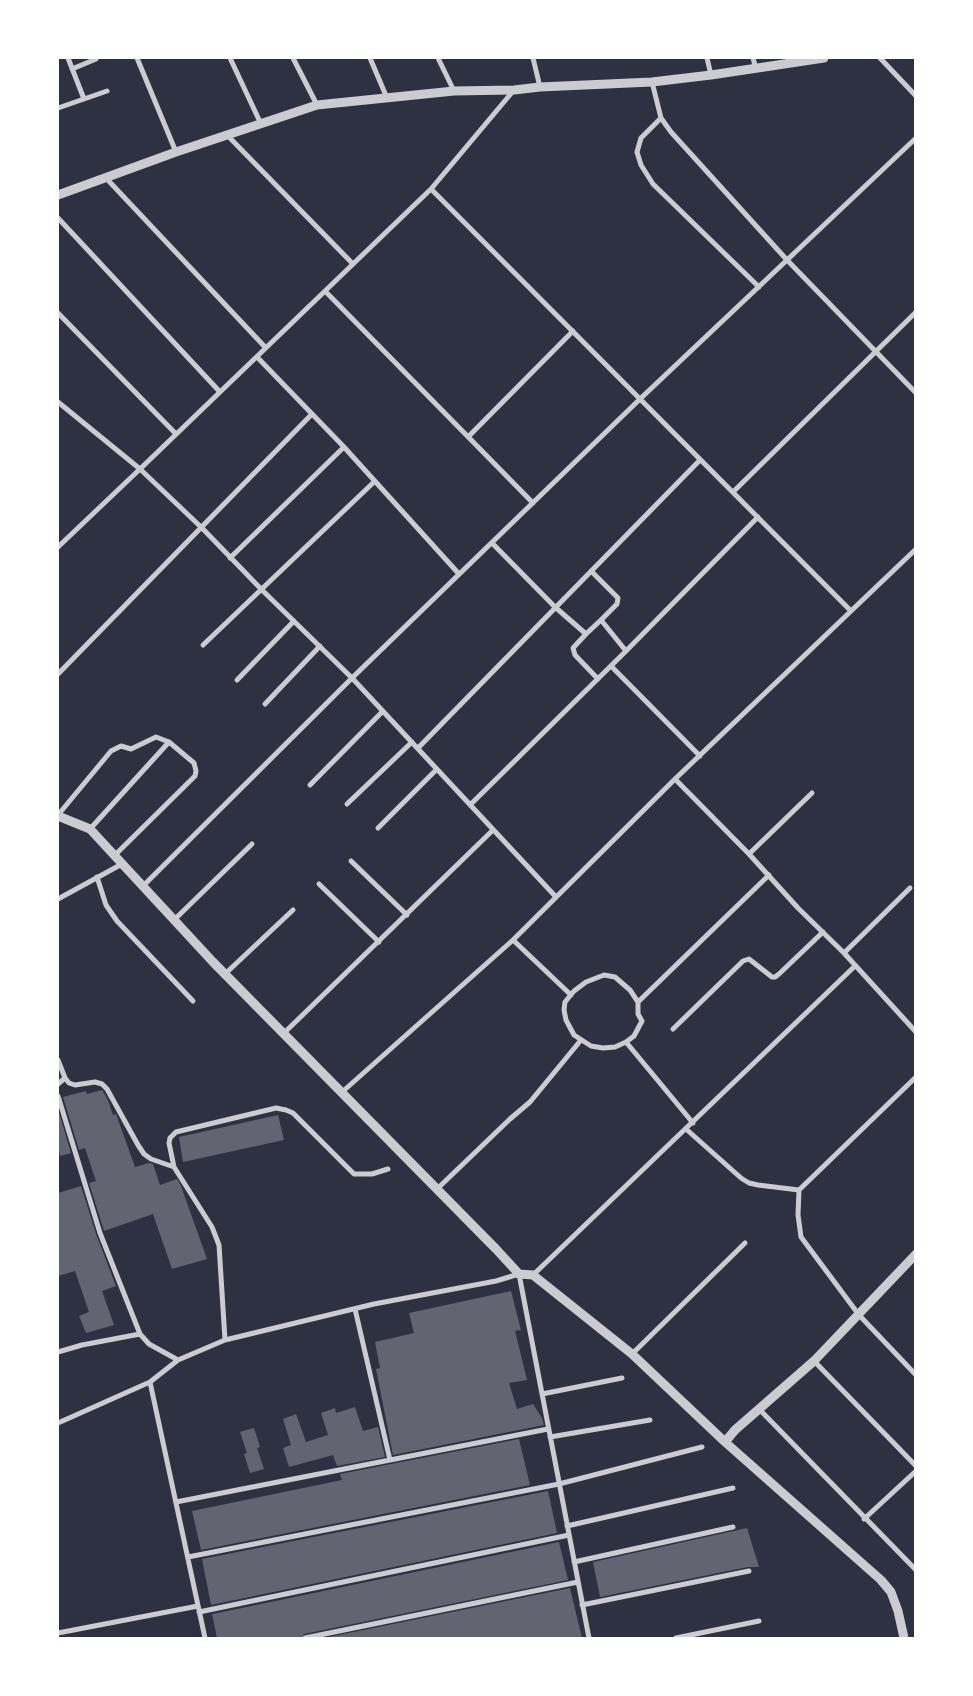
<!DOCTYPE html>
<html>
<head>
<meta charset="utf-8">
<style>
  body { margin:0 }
  #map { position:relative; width:973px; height:1696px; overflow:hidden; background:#2d3142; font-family:Lato,sans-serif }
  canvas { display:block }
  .frame { position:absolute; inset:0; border:59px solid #fff; pointer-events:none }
</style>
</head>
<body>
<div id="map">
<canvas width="973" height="1696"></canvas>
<div class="frame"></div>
</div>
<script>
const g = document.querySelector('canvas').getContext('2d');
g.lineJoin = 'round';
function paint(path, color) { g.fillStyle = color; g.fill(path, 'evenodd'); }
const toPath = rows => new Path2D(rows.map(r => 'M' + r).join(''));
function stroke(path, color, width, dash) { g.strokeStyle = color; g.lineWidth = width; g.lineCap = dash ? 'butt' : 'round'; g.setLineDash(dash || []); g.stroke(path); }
paint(toPath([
  [102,1090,108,1100,113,1115,116,1114,135,1167,149,1163,153,1164,160,1185,177,1179,181,1186,207,1259,172,1269,153,1214,104,1231,89,1183,96,1181,85,1148,79,1150,63,1097,86,1091,87,1094],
  [58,1109,71,1153,60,1156,58,1148],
  [278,1115,284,1140,183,1162,179,1137],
  [81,1186,96,1234,116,1286,102,1291,114,1325,86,1333,79,1316,89,1312,75,1271,58,1276,58,1193],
  [511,1291,521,1330,515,1331,527,1380,509,1383,517,1409,533,1404,542,1418,544,1425,393,1455,376,1369,380,1368,375,1342,414,1333,409,1313],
  [355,1407,363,1431,378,1427,385,1457,337,1466,333,1455,289,1467,283,1448,291,1445,283,1419,296,1414,306,1442,328,1435,321,1413,335,1408,336,1413],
  [254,1428,260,1447,257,1448,264,1469,250,1473,244,1454,247,1453,240,1432],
  [519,1439,530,1485,201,1550,192,1511,342,1480,340,1474],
  [548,1491,557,1533,211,1605,202,1559],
  [747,1528,759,1567,748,1567,600,1597,593,1562],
  [559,1542,568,1580,304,1634,301,1638,217,1638,212,1614,213,1614],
  [570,1588,582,1638,324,1638]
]), '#626471');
stroke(toPath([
  [68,58,84,99],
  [137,58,176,152],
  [230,58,261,124],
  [293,58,317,105],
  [370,58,387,98],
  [438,58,454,91],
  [533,58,540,87],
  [707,58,711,75],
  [753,58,756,69],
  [880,58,916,96],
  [72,69,96,59],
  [652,82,661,118,671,132,787,260,916,393],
  [514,90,431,189,850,610],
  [58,108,107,91],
  [661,118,641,138,637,152,641,165,653,184,759,287],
  [227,135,353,264],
  [105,177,265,347],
  [58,218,220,392],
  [325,291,533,503],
  [58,313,176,434],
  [257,357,344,447,459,574],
  [58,402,140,469,431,189],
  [468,437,573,331],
  [733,492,916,312],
  [492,543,555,607,586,634,601,620,626,651],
  [58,547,140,469,202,528,262,590,352,678,556,897],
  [230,558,344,447],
  [591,571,618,598,617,604,601,620],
  [586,634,573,648,575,655,598,679],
  [203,645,375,481],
  [611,666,700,756],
  [58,674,312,414],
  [237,680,294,621],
  [265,704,320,646],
  [418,748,700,460],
  [675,779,749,854,798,908,844,953,916,1032],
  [310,785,383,711],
  [347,804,412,742],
  [470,805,626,651,758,517],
  [58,815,111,751,121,746,131,749,156,737,169,742,194,763,196,771,195,776,114,856],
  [378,828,437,769],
  [90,829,169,742],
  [749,854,812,793],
  [351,861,407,915],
  [97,877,106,905,117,921,193,1001],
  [319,884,379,942],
  [143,886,352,678,640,399,916,138],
  [58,899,122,864],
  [174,920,252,844],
  [513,940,571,995],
  [844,953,910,888],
  [225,974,293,910],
  [604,975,615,977,630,990,638,1002,638,1014,642,1021,634,1036,626,1042,615,1047,603,1048,591,1046,574,1035,566,1020,564,1010,565,1002,574,991,586,982,604,975],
  [638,1002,769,875],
  [673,1029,743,961,749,959,772,977,775,977,779,974,823,932],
  [283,1034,493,830],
  [626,1042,693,1123],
  [58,1060,65,1078,69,1083,75,1085,95,1082,102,1084,107,1089,138,1145,144,1154,151,1159,174,1167],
  [916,1077,799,1190,798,1215,801,1237,859,1315,916,1375],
  [58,1084,65,1078],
  [341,1093,513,940,675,779,916,549],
  [58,1096,100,1233,140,1334],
  [686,1129,741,1178,749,1183,758,1185,799,1190],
  [437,1189,510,1119,530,1102,581,1040],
  [533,1275,855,966],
  [355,1309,390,1460],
  [225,1340,219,1245,212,1227,174,1167,169,1143,170,1138,176,1132,276,1108,286,1110,293,1113,354,1174,372,1174,388,1169],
  [58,1352,82,1345,140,1334,149,1344,178,1360],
  [632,1354,745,1243],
  [814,1361,916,1466],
  [150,1382,205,1638],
  [542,1394,622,1378],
  [759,1409,916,1570],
  [58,1423,150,1382,178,1360,225,1340,374,1304,496,1281,519,1274,589,1638],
  [550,1437,650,1420],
  [176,1502,548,1429],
  [864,1519,916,1471],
  [567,1526,733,1488],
  [188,1557,559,1484,702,1447],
  [574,1562,733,1527],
  [582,1605,749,1571],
  [199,1612,569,1535],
  [58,1633,198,1606],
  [305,1638,578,1582],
  [676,1638,759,1621]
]), '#caccd0', 5);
stroke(toPath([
  [58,195,176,152,317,105,454,91,514,90,540,87,652,82,711,75,824,58],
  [58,816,90,829,213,962,496,1249,519,1274,533,1275,632,1354,725,1442,735,1430,814,1361,916,1254],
  [725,1442,881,1580,891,1592,898,1611,904,1638]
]), '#caccd0', 9);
</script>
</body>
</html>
